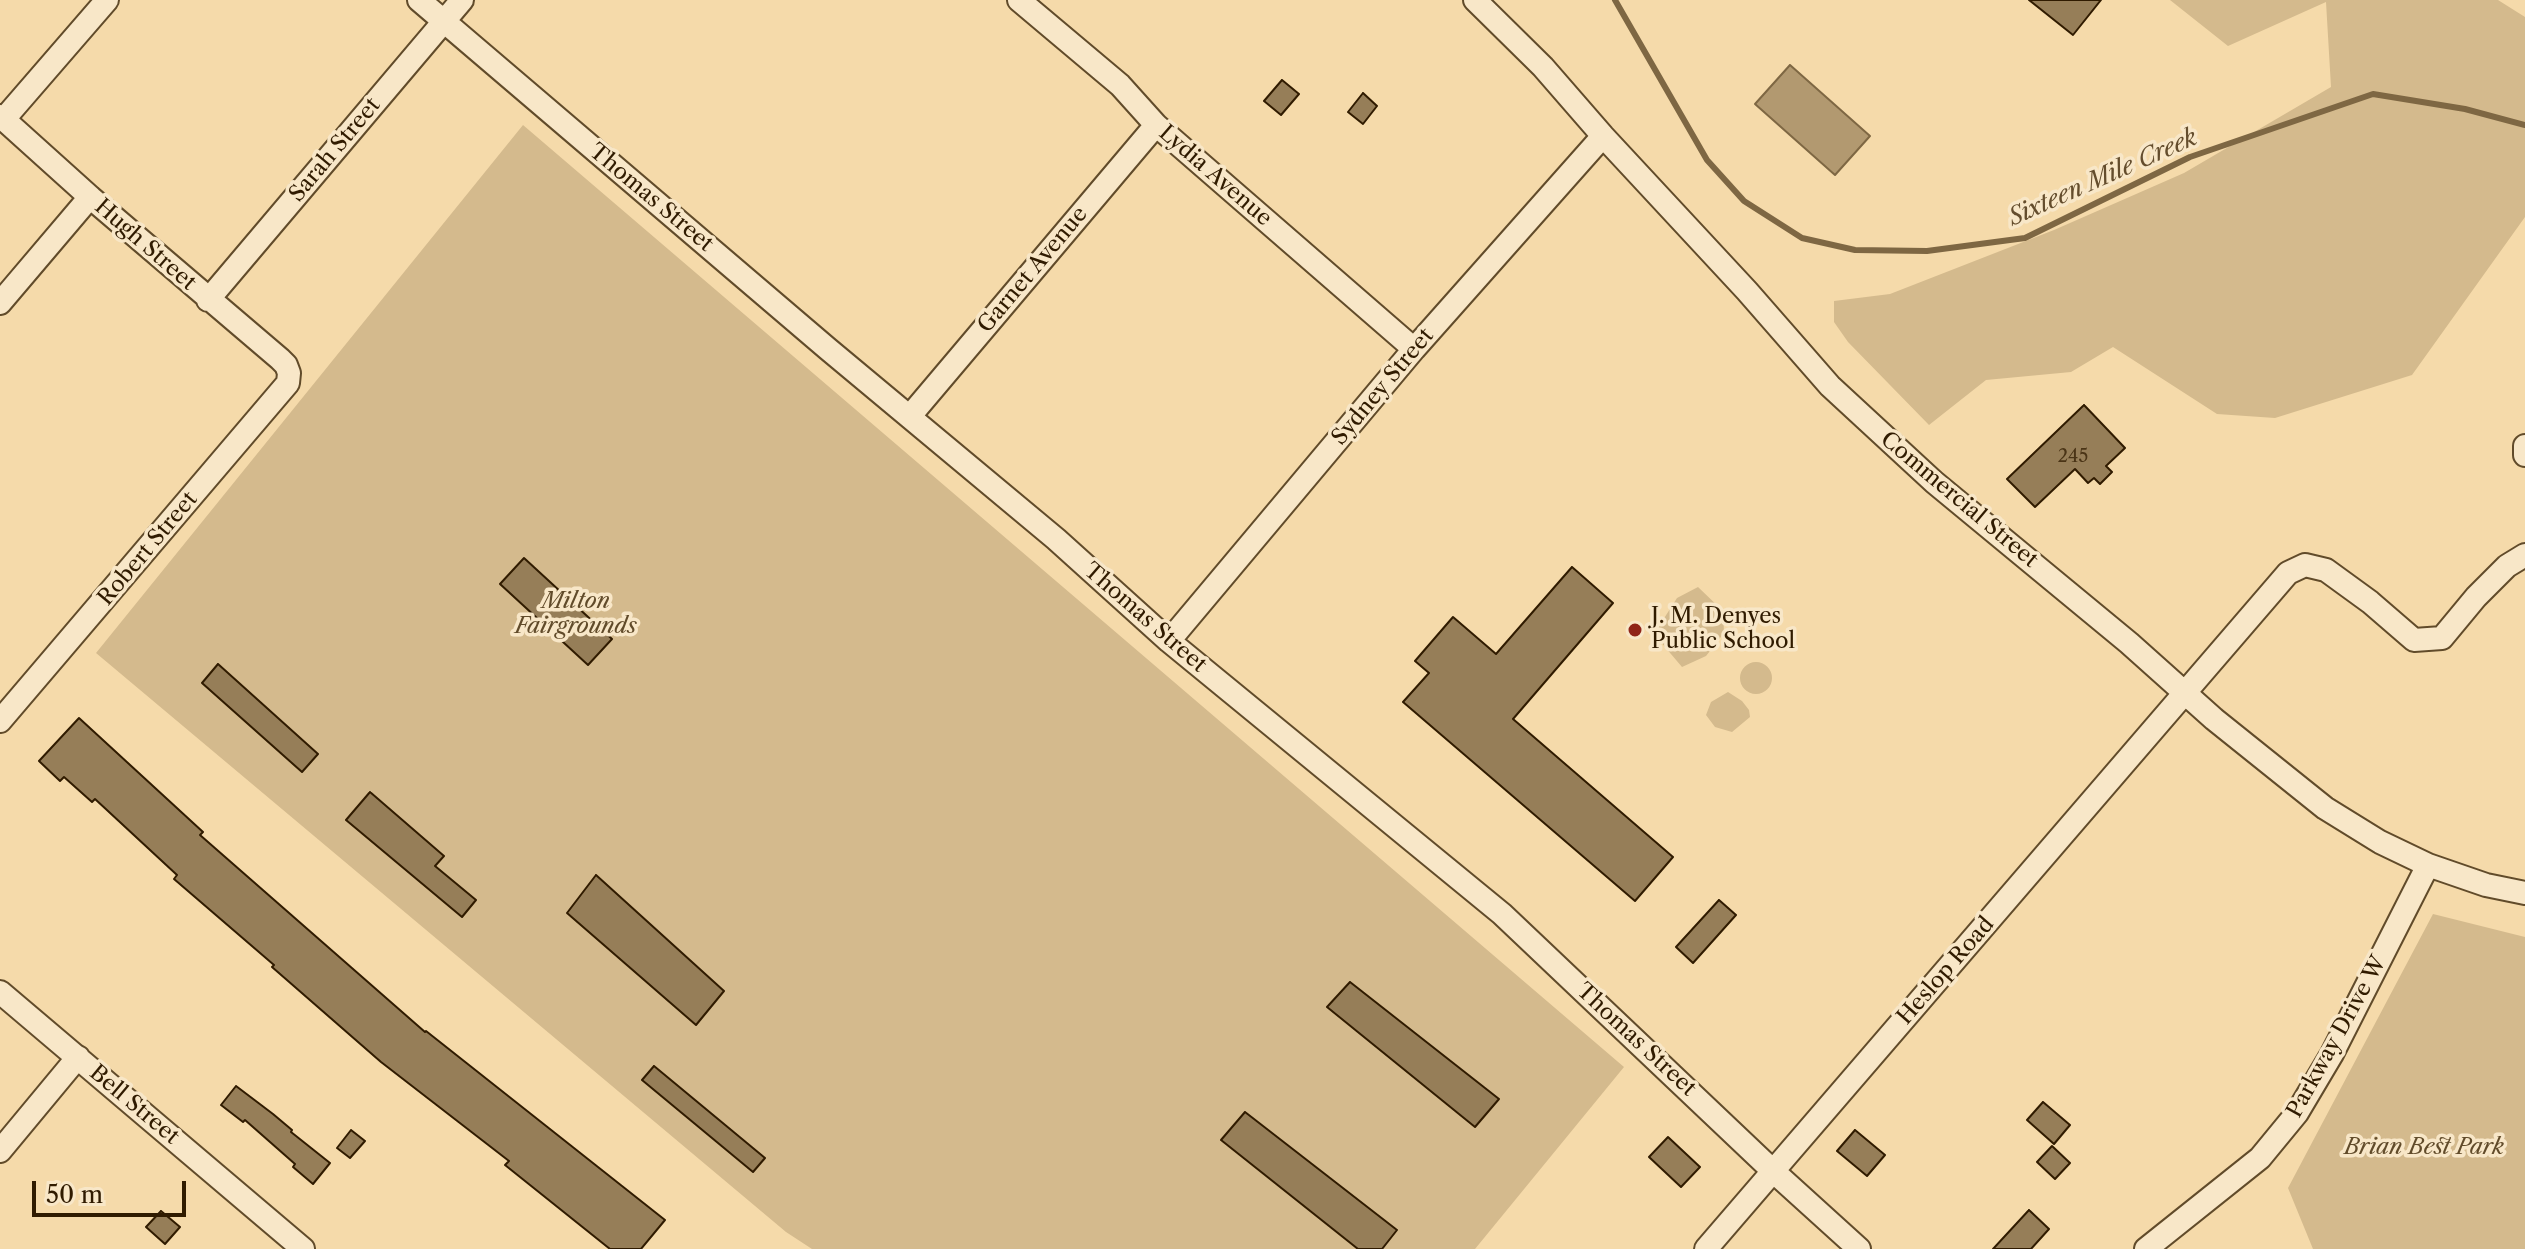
<!DOCTYPE html>
<html>
<head>
<meta charset="utf-8">
<style>
  body { margin:0 }
  #map { position:relative; width:2525px; height:1249px; overflow:hidden; background:#f5daaa; font-family:"Libre Caslon Text",serif }
  canvas { display:block }
  .scale { position:absolute; left:32px; top:1181px; width:154px; height:36px; box-sizing:border-box; border:4px solid #301b00; border-top:0; padding-left:10px; font-size:24px; line-height:28px; white-space:nowrap; color:#301b00; -webkit-text-stroke:6px #f8e7c8; paint-order:stroke }
</style>
</head>
<body>
<div id="map">
<canvas width="2525" height="1249"></canvas>
<div class="scale">50 m</div>
</div>
<script>
const g = document.querySelector('canvas').getContext('2d');
g.lineJoin = 'round';
function paint(path, color) { g.fillStyle = color; g.fill(path, 'evenodd'); }
const toPath = rows => new Path2D(rows.map(r => 'M' + r).join(''));
function stroke(path, color, width, dash) { g.strokeStyle = color; g.lineWidth = width; g.lineCap = dash ? 'butt' : 'round'; g.setLineDash(dash || []); g.stroke(path); }
function write(font, color, halo, rows, align = 'center') {
  g.font = font + ' "Libre Caslon Text",serif'; g.lineWidth = 7; g.setLineDash([]); g.textBaseline = 'middle'; g.strokeStyle = halo; g.fillStyle = color; for (const [text, x, y, turn = 0] of rows) {
    g.save(); g.translate(x, y); g.rotate((+turn || 0) * Math.PI / 180); g.textAlign = isNaN(turn) ? turn : align; if (halo) g.strokeText(text, 0, 0); g.fillText(text, 0, 0); g.restore();
  }
}
paint(toPath([
  [2170,0,2498,0,2525,17,2525,217,2412,375,2275,418,2217,414,2113,347,2071,372,1986,380,1929,425,1848,342,1834,322,1834,301,1890,294,2054,230,2184,173,2331,87,2326,2,2228,46],
  [523,125,1624,1067,1475,1249,812,1249,786,1232,96,653],
  [1698,587,1723,611,1724,633,1706,656,1682,667,1654,634,1677,598],
  '1740 678a16 16 0 1 1 32 0a16 16 0 1 1-32 0Z',
  [1728,692,1742,701,1749,710,1750,717,1732,732,1715,727,1706,715,1711,702],
  [2433,914,2525,937,2525,1249,2313,1249,2288,1188]
]), '#d4ba8d');
const water = toPath([
  [1790,65,1870,136,1835,175,1755,104,1790,65]
]);
paint(water, '#b29970');
stroke(water, '#7e6743', 2);
stroke(toPath([
  [1615,0,1707,160,1744,201,1802,238,1855,250,1927,251,2025,238,2190,157,2373,94,2465,109,2525,125]
]), '#7e6743', 6);
const building = toPath([
  [2029,0,2101,0,2073,35,2029,0],
  [1282,80,1299,94,1281,115,1264,101,1282,80],
  [1363,93,1377,106,1363,124,1348,112,1363,93],
  [2084,405,2125,448,2106,466,2112,472,2100,484,2094,478,2088,483,2075,469,2035,507,2007,479,2084,405],
  [524,558,612,639,588,665,500,584,524,558],
  [1572,567,1613,603,1513,719,1673,857,1635,901,1403,702,1429,673,1415,661,1453,617,1496,654,1572,567],
  [218,664,318,754,302,772,202,683,218,664],
  [79,718,203,832,200,835,425,1032,426,1031,665,1220,641,1249,610,1249,505,1165,509,1161,381,1062,272,967,274,965,174,879,177,875,95,799,92,802,64,777,60,781,39,761,79,718],
  [370,792,444,856,435,866,476,900,462,917,346,820,370,792],
  [596,875,724,991,696,1025,567,913,596,875],
  [1719,900,1736,915,1693,963,1676,947,1719,900],
  [1350,982,1499,1099,1475,1127,1327,1007,1350,982],
  [654,1066,765,1158,753,1172,642,1080,654,1066],
  [236,1086,273,1114,292,1130,291,1132,330,1163,313,1184,293,1167,295,1164,245,1120,243,1122,221,1105,236,1086],
  [2043,1102,2070,1125,2054,1144,2027,1120,2043,1102],
  [1245,1112,1397,1230,1382,1249,1358,1249,1221,1140,1245,1112],
  [351,1130,365,1141,350,1158,337,1148,351,1130],
  [1855,1130,1885,1155,1867,1176,1837,1151,1855,1130],
  [1668,1137,1700,1167,1681,1187,1649,1157,1668,1137],
  [2052,1146,2070,1163,2055,1179,2037,1162,2052,1146],
  [2029,1210,2049,1229,2031,1249,1993,1249,2029,1210],
  [161,1211,180,1227,165,1244,146,1227,161,1211]
]);
paint(building, '#967e58');
stroke(building, '#301b00', 2);
const minor = toPath([
  [419,0,828,349,1056,539,1169,641,1502,914,1773,1171,1859,1249],
  [1019,0,1120,85,1156,125,1414,349],
  [1475,0,1543,67,1603,136,1747,291,1830,386,1934,482,2129,643,2214,719,2325,808,2380,842,2428,865,2486,885,2525,893],
  [0,116,90,197,280,359,286,365,289,373,288,383,0,721],
  [4,119,107,0],
  [208,300,462,0],
  [0,303,90,197],
  [910,416,1156,125],
  [2525,446,2525,455],
  [1169,641,1414,349,1603,136],
  [0,992,303,1249],
  [0,1151,78,1057],
  [1706,1249,2288,573,2305,565,2326,570,2370,602,2414,640,2442,638,2476,597,2507,566,2525,555],
  [2146,1249,2260,1158,2297,1113,2332,1054,2428,865]
]);
stroke(minor, '#614b2a', 26);
stroke(minor, '#f8e7c8', 22);
for (const [x, y, r, color] of [
  [1635,630,8,"#8f2418"]
]) { const dot = new Path2D(); dot.arc(x, y, r, 0, 2 * Math.PI); g.fillStyle = color; g.fill(dot); stroke(dot, '#f8e7c8', 3); }
write('18px', '#4a3416', null, [
  ["245",2073,457]
]);
write('22px', '#301b00', '#f8e7c8', [
  ["Sarah Street",335,150,-50],
  ["Lydia Avenue",1215,176,41],
  ["Thomas Street",651,198,40],
  ["Hugh Street",145,245,41],
  ["Garnet Avenue",1033,270,-50],
  ["Sydney Street",1383,387,-50],
  ["Commercial Street",1959,500,40],
  ["Robert Street",148,549,-50],
  ["Thomas Street",1145,618,41],
  ["Heslop Road",1946,971,-49],
  ["Parkway Drive W",2337,1037,-61],
  ["Thomas Street",1636,1040,43],
  ["Bell Street",134,1105,40]
]);
write('italic 22px', '#614b2a', '#f8e7c8', [
  ["Milton",576,602],
  ["Fairgrounds",576,627],
  ["Brian Best Park",2424,1148]
]);
write('22px', '#301b00', '#f8e7c8', [
  ["J. M. Denyes",1651,617],
  ["Public School",1651,642]
], 'left');
write('italic 24px', '#644d2d', '#f8e7c8', [
  ["Sixteen Mile Creek",2103,178,-24]
]);
</script>
</body>
</html>
